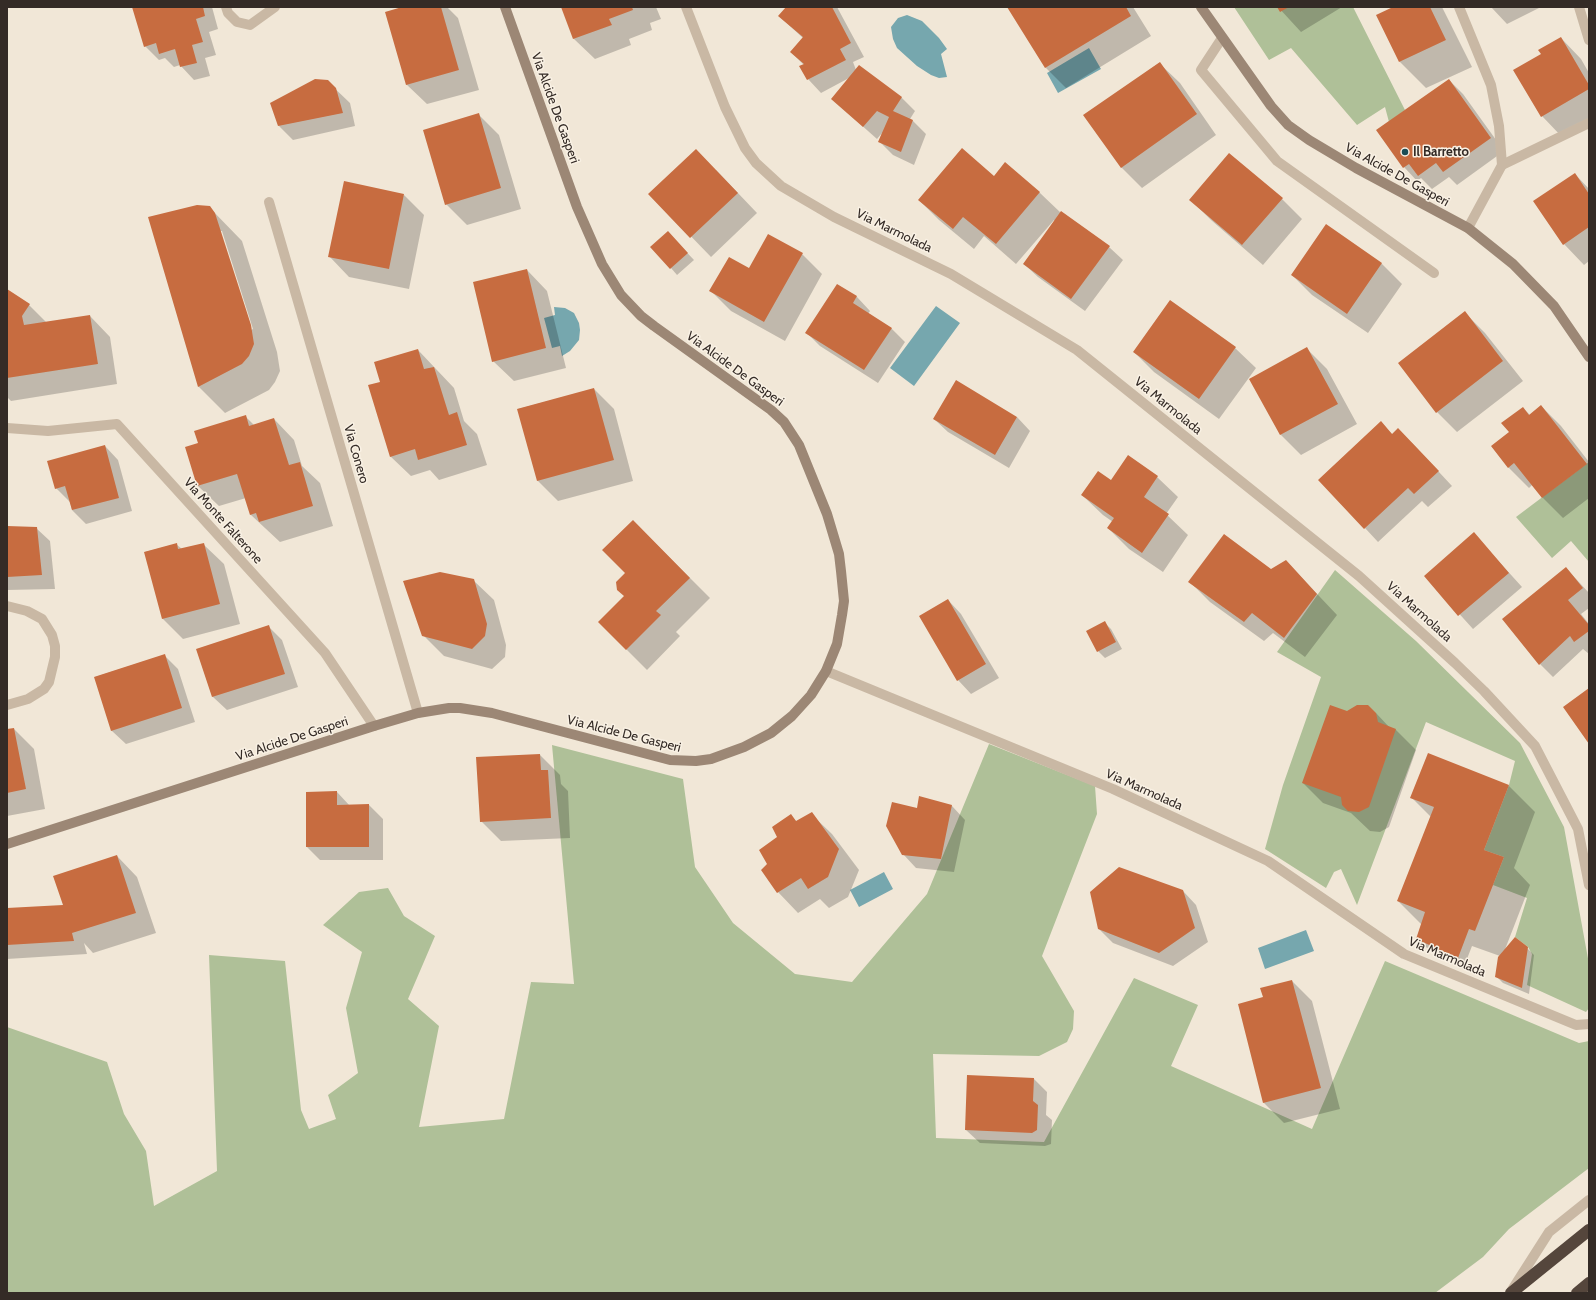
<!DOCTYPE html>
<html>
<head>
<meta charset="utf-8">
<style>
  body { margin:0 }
  #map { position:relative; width:1596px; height:1300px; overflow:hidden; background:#f1e7d7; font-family:Cabin,sans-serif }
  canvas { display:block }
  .frame { position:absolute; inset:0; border:8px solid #342b26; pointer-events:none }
</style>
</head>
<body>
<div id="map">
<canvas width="1596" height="1300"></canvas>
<div class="frame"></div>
</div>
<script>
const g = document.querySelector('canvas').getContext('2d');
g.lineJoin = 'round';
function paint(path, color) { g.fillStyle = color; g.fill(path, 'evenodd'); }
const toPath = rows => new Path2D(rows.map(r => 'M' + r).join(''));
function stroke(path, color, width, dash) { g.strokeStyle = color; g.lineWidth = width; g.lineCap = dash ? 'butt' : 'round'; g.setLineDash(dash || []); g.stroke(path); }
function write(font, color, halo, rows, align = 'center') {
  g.font = font + ' Cabin,sans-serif'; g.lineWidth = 3; g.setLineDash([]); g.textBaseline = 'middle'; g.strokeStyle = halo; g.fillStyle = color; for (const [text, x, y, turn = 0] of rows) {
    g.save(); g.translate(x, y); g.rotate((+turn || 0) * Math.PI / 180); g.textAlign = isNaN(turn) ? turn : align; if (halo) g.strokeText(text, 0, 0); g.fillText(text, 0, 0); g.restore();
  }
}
paint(toPath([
  [1234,7,1353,7,1405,110,1389,122,1385,107,1357,125,1291,48,1269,60],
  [1589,462,1589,562,1571,541,1552,558,1516,517],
  [1335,570,1416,641,1520,743,1564,827,1589,964,1589,1008,1586,1012,1527,985,1532,954,1528,947,1515,937,1527,898,1493,885,1504,857,1484,850,1509,785,1515,761,1426,722,1357,905,1341,869,1334,872,1326,888,1265,849,1283,785,1321,677,1277,652],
  [989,744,1095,786,1097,814,1042,956,1074,1011,1073,1029,1067,1042,1039,1056,933,1054,936,1138,1044,1142,1134,978,1198,1005,1171,1066,1312,1129,1385,961,1579,1043,1589,1041,1589,1168,1509,1229,1483,1257,1435,1293,7,1293,7,1027,107,1062,124,1114,146,1151,154,1206,217,1171,209,955,285,961,301,1110,309,1129,336,1119,328,1095,358,1073,346,1008,362,952,323,925,359,892,388,888,404,916,435,936,408,999,439,1026,419,1127,504,1119,531,982,574,984,552,745,683,779,695,867,733,923,795,974,852,982,927,894]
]), '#afc098');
paint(toPath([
  [907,15,922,21,939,38,947,49,941,54,947,77,939,78,931,75,917,66,897,48,893,39,891,27,898,18],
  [1089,48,1101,69,1058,93,1047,73],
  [936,306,960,323,914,386,890,368],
  [554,307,565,308,574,313,579,323,580,330,579,340,570,351,562,356,560,346,552,348,544,318,555,315],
  [884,872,893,889,859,907,850,890],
  [1306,930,1314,951,1265,969,1258,948]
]), '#76a7ae');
paint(toPath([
  [133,7,212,7,218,29,209,32,216,55,205,58,210,76,194,80,180,65,174,67,165,58,159,60,145,46],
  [406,7,447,7,458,18,479,90,427,104,406,84],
  [562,7,656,7,661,19,650,23,652,30,629,39,631,45,595,59,574,39],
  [787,7,837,7,864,57,853,62,856,70,901,97,915,111,910,119,913,121,926,134,914,165,893,155,879,141,882,133,877,139,832,99,849,78,821,93,808,79,804,65,791,52,803,38,779,16],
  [1008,7,1133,7,1151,36,1066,88,1046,68],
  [1278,7,1342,7,1301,32],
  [1394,7,1442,7,1472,67,1426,88,1400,62],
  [1491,7,1541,7,1507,24],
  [1561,38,1581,59,1589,73,1589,121,1562,137,1542,116,1542,54],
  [1159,63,1180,83,1216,135,1142,188,1122,168,1085,116],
  [1449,80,1463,94,1504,151,1457,185,1449,177,1432,189,1421,178,1417,181,1404,167,1378,131],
  [327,81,350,103,355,126,293,140,279,126,271,104],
  [478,114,499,135,521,209,467,225,446,204],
  [1006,164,1040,193,1061,213,1109,247,1123,260,1085,311,1038,277,1024,264,1055,221,1054,220,1016,264,984,236,974,249,939,220,919,200,995,177],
  [716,170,757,213,711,257,650,194],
  [1575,174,1589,189,1589,261,1584,265,1564,244],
  [404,195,424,215,409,289,349,277,329,256],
  [1282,199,1302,219,1263,265,1211,220,1191,200],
  [209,207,242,241,277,352,280,371,275,382,269,390,225,413,199,387,150,218],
  [220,231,222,231,253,329,251,330],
  [674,239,694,260,677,275,671,268],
  [802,254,822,274,785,341,731,311,711,291,749,270],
  [1381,263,1402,284,1368,333,1312,295,1292,275],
  [527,270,547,291,566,368,514,381,493,361],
  [838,285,857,297,870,311,868,314,891,328,905,342,878,383,820,346,807,333],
  [7,290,29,305,47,323,90,316,110,337,117,384,11,401,7,397],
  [1170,302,1235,348,1256,368,1219,419,1154,372,1134,352],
  [1465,313,1485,333,1523,381,1457,432,1437,412],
  [1307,349,1327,369,1357,424,1301,455,1281,435,1250,379],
  [418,350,454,388,464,421,477,434,487,465,439,480,430,470,411,476,390,456],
  [594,389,614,409,633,481,558,501,538,481,518,409],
  [1541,406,1561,426,1589,462,1589,498,1563,518,1543,498,1532,485,1529,488,1509,468,1492,447,1510,432,1523,408,1530,415],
  [245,416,254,425,274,419,294,440,302,466,320,483,333,526,280,542,251,515,246,498,219,506,198,486,187,448,200,443],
  [1017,417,1030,431,1009,468,948,432,934,419],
  [1381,423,1393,435,1412,443,1452,486,1428,507,1422,501,1378,542,1365,528],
  [105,446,118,460,132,511,86,524,72,510,70,502,56,488],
  [1129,457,1157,477,1178,497,1166,514,1188,535,1163,572,1129,549,1108,528,1113,522,1103,515,1082,495,1112,481],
  [633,521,710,598,676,632,680,636,647,670,599,622,625,596,626,573],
  [7,527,36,528,50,541,55,589,7,590],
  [1474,534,1522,587,1473,629,1425,576],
  [176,544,182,549,203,544,224,564,240,624,183,639,163,619,145,552],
  [1286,561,1337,615,1305,657,1273,633,1264,641,1210,602,1190,582,1271,570],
  [1566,568,1589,593,1589,608,1581,614,1589,624,1589,654,1583,649,1553,677,1540,664],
  [473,580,494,600,506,645,505,657,492,669,444,656,423,635],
  [948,600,961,614,999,678,971,694,958,680],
  [1105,623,1111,629,1122,649,1105,658,1098,651],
  [268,626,282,640,298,687,227,710,213,697,198,649],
  [164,655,178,669,195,722,126,744,112,731,95,677],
  [1348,712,1376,713,1390,728,1396,730,1416,750,1389,827,1380,832,1370,831,1351,813,1323,803,1303,783],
  [14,729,34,749,45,809,7,816,7,730],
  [540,755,560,775,561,784,568,791,570,838,501,841,481,821],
  [1428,755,1509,786,1535,812,1514,868,1530,885,1504,952,1527,948,1534,955,1529,994,1503,983,1496,976,1500,956,1472,946,1465,964,1423,946,1417,939,1422,925,1398,901,1431,817,1411,797],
  [337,792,350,806,369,805,383,819,383,860,320,860,307,847],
  [952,806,965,820,954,872,916,868,903,854,917,809],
  [811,814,832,834,859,870,848,897,829,908,820,899,798,913,778,892,762,870,768,864,779,837,791,816,797,822],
  [117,856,137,877,156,933,93,953,84,943,87,954,7,959,7,909,64,906],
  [1183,891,1196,905,1208,942,1173,966,1113,943,1099,929],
  [1292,981,1312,1001,1340,1109,1284,1123,1264,1103,1264,998],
  [1034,1079,1047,1092,1046,1115,1052,1120,1051,1144,1045,1146,980,1143,966,1130]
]), '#0003');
paint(toPath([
  [132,7,203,7,205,16,196,19,203,42,192,45,197,63,180,67,175,49,159,54,156,43,144,47],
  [402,7,441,7,459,70,406,85,385,12],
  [561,7,632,7,633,10,609,19,612,25,573,39],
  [786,7,832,7,851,43,840,49,846,60,807,80,799,66,804,64,790,52,803,37,778,16],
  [1007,7,1126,7,1131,16,1045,68],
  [1277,7,1289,7,1280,12],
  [1393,7,1430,7,1446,40,1399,62,1376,15],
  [1561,37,1589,85,1589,89,1541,117,1513,70,1541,54,1538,50],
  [1160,62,1197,114,1121,168,1083,115],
  [859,65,902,97,893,111,913,120,901,152,878,142,889,117,877,111,863,127,831,99],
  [315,79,328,80,336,88,343,113,278,126,270,103],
  [1449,79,1491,138,1443,172,1436,163,1418,176,1409,164,1403,168,1376,130],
  [479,113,501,188,445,205,423,130],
  [962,148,994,176,1005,162,1040,192,996,244,963,217,953,229,918,200],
  [696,149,738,193,690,238,648,194],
  [1229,153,1283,198,1242,245,1189,200],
  [1575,173,1589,194,1589,227,1563,245,1533,201],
  [344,181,404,194,389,269,328,257],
  [197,205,210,206,215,213,251,325,254,344,249,356,242,364,198,387,148,217],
  [1061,211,1110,246,1071,299,1023,264],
  [1326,224,1382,263,1347,314,1291,275],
  [668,231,688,253,670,269,650,247],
  [768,234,803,253,764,322,709,291,729,257,749,268],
  [527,269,546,348,492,362,473,282],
  [837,284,857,296,853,303,892,328,864,370,805,333],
  [7,289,30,304,22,316,24,325,90,315,98,364,7,378],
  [1170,300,1236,347,1199,399,1133,352],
  [1465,311,1503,361,1436,413,1398,363],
  [1307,347,1338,404,1280,435,1249,379],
  [418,349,424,369,434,367,449,415,457,412,467,445,418,460,415,449,390,457,368,385,380,382,374,362],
  [956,380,1017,417,995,455,933,419],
  [594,388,614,460,537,481,517,409],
  [1541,405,1587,464,1542,498,1514,463,1508,468,1491,446,1509,432,1501,423,1523,407,1529,415],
  [246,415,249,426,274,418,289,465,300,462,313,506,259,522,256,513,250,515,237,474,197,486,185,447,198,443,194,431],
  [1381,421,1392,434,1398,428,1439,471,1414,494,1408,488,1364,529,1318,480],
  [105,445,119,498,72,510,65,486,55,489,47,461],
  [1128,455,1158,476,1144,497,1169,514,1142,553,1107,528,1114,518,1081,495,1098,471,1111,480],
  [633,520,690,578,656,611,661,615,626,650,598,622,624,596,617,590,616,582,625,573,602,550],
  [7,526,37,527,42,575,7,577],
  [1474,532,1509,573,1458,616,1424,576],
  [1224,534,1271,569,1286,560,1317,594,1284,638,1252,613,1244,622,1188,582],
  [177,543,178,549,204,543,220,604,162,619,144,552],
  [1566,567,1583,588,1568,600,1589,625,1589,631,1574,642,1570,636,1539,665,1502,619],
  [440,572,474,579,487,624,485,636,472,649,422,636,403,581],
  [948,599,986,664,957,681,919,616],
  [1105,621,1116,642,1097,652,1086,631],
  [269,625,285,674,212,697,196,649],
  [165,654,182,708,111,731,94,677],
  [1589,688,1589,744,1563,707],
  [1330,705,1347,711,1357,705,1368,705,1376,713,1378,722,1396,729,1369,807,1359,812,1348,811,1342,805,1341,797,1302,783],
  [14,728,26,789,7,793,7,729],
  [1428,753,1509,785,1484,850,1504,857,1475,931,1469,929,1458,958,1416,939,1425,912,1397,901,1434,807,1410,798],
  [540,754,541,770,548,770,551,818,480,822,476,757],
  [337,791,337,805,369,804,369,847,306,847,306,792],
  [919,796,952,805,941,859,902,855,886,826,892,802,917,808],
  [812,812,839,849,828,877,808,889,801,878,777,893,761,870,767,864,759,850,777,837,772,827,791,814,796,821],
  [117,855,136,913,72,933,74,941,7,945,7,908,63,905,53,876],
  [1119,867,1183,890,1195,928,1159,953,1098,929,1090,892],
  [1515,937,1528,947,1522,988,1495,977,1498,957],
  [1292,980,1321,1088,1263,1103,1238,1004,1263,997,1260,988],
  [967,1075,1034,1078,1033,1101,1038,1105,1037,1130,1032,1133,965,1130]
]), '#c76c40');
stroke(toPath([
  [1222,38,1201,70,1277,161,1434,273],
  [1502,165,1589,123],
  [1512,1290,1549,1232,1589,1200]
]), '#c9b8a4', 10);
stroke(toPath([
  [226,7,228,13,237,22,250,25,275,7],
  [686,7,725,107,745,148,756,163,781,186,834,217,951,274,1077,350,1359,576,1455,663,1484,691,1535,746,1578,829,1589,885],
  [1459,7,1491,85,1499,126,1502,165,1468,228],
  [1579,7,1589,40],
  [269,202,418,713],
  [7,428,48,431,117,424,325,653,374,726],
  [7,606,27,611,42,619,52,635,55,646,55,657,49,682,44,689,28,699,7,705],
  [826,671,1113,789,1268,861,1404,954,1576,1025,1589,1024]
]), '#c9b8a4', 10);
stroke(toPath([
  [1201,7,1271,106,1288,125,1309,140,1356,168,1468,228,1513,264,1554,306,1589,357],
  [7,844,374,726,418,713,449,708,460,708,492,713,670,760,696,761,711,759,744,747,771,733,792,716,811,695,826,671,837,644,842,615,844,601,841,571,839,554,827,514,799,445,784,422,771,410,654,326,641,316,621,295,602,264,577,207,505,7]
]), '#9c8775', 10);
stroke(toPath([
  [1511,1293,1589,1230],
  [1577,1293,1589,1283]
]), '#55463c', 12);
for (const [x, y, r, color] of [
  [1405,152,4,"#1b4c55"]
]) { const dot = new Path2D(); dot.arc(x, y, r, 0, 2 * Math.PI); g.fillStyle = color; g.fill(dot); stroke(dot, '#f9f1e4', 1.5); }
write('13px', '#342b26', '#f9f1e4', [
  ["Via Alcide De Gasperi",555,108,70],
  ["Via Alcide De Gasperi",1397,175,29],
  ["Via Marmolada",894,231,26],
  ["Via Alcide De Gasperi",735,369,36],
  ["Via Marmolada",1168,406,39],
  ["Via Conero",356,454,74],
  ["Via Monte Falterone",223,521,48],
  ["Via Marmolada",1419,612,42],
  ["Via Alcide De Gasperi",624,734,14],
  ["Via Alcide De Gasperi",292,739,-18],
  ["Via Marmolada",1144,790,24],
  ["Via Marmolada",1447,957,23]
]);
write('bold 13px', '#342b26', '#f9f1e4', [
  ["Il Barretto",1413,152]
], 'left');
</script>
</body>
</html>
